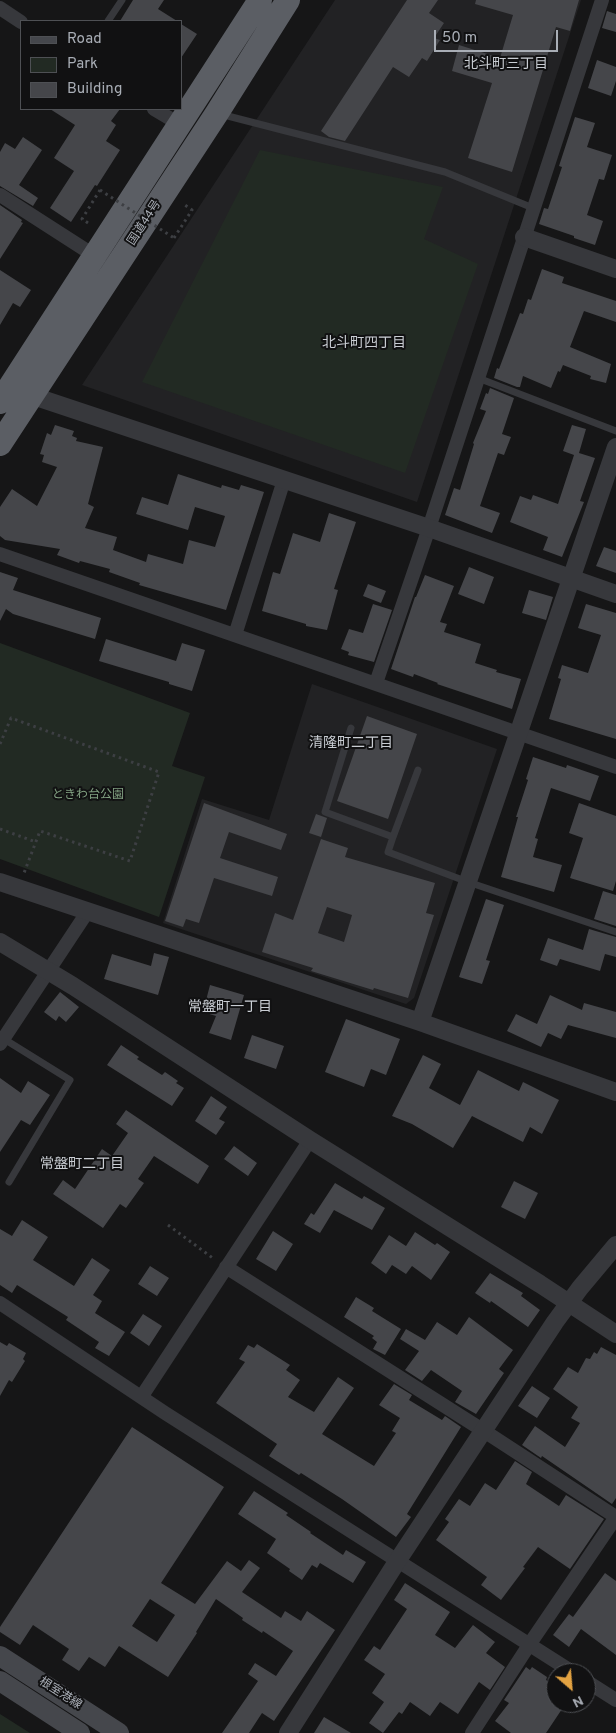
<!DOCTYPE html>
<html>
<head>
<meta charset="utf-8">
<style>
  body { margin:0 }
  #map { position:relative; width:616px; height:1733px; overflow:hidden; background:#161617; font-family:Overpass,sans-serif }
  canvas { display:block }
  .legend { position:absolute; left:20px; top:20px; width:162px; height:90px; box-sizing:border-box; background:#111112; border:1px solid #4e5054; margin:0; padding:6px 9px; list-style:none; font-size:15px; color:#a9aeb6 }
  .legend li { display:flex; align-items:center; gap:10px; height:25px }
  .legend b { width:25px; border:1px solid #4e5054 }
  .north { position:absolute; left:546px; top:1663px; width:50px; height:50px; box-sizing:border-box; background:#111112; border:1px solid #4e5054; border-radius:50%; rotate:153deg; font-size:14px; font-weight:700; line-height:20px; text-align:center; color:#a9aeb6 }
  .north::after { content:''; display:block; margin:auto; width:18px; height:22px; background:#e3a342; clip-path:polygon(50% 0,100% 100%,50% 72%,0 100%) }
  .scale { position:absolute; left:434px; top:30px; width:124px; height:22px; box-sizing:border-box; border:2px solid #a9aeb6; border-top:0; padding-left:6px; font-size:15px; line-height:18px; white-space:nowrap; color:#a9aeb6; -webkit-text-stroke:4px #111112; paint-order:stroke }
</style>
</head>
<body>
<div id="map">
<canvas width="616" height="1733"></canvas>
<ul class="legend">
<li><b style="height:6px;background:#45474c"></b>Road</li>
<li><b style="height:14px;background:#222a23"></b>Park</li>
<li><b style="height:14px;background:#45464a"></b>Building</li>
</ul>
<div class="north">N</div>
<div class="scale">50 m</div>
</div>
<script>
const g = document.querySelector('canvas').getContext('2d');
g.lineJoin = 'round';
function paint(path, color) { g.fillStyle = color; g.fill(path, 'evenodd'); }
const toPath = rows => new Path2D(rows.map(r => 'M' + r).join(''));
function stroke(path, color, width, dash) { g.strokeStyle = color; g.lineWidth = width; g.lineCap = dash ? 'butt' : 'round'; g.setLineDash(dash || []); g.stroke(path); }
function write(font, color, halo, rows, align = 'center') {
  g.font = font + ' Overpass,"Noto Sans JP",sans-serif'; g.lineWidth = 4; g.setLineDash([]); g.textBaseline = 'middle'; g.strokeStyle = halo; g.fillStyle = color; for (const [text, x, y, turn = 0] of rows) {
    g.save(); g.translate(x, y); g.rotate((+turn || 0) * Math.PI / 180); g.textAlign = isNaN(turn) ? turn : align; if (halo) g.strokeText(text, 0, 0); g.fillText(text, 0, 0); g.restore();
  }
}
paint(toPath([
  [335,0,581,0,417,502,82,385],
  [312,684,497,749,414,998,406,1004,163,923,202,799,269,820]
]), '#222224');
paint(toPath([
  [260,150,443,187,424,239,478,264,405,473,142,382],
  [0,643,190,713,172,766,205,777,159,917,0,859],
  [0,1714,30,1733,0,1733]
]), '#222a23');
paint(toPath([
  [133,0,164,0,158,9,177,21,120,21],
  [407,0,438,0,429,13,444,23,434,38,440,40,427,61,422,58,409,77,393,67,345,141,329,137,321,131],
  [476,0,579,0,570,31,556,27,512,172,468,158,492,83,452,71,459,45,500,58,513,15,475,4],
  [607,11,616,14,616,32,602,28],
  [181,24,197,34,181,58],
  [597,60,616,67,616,81,611,96,588,88],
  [50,109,120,109,111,121,116,125,106,141,120,150,97,186,95,185,71,222,50,208,74,171,54,158,75,125],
  [575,117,595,123,587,147,612,155,604,180,599,179,587,215,603,221,595,245,574,238,574,236,539,224,544,208,548,209,562,167,559,166],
  [23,137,42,150,19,185,38,198,33,206,0,186,0,152,5,143,15,149],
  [0,205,22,220,21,222,23,223,0,259],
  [542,269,564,277,562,283,616,301,616,322,584,311,570,347,611,364,606,383,590,379,591,376,563,365,560,372,558,371,551,388,523,376,520,387,517,387,494,378,497,368,499,369,520,313,523,314,528,299,531,300],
  [0,270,31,290,20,307,13,303,0,325],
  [490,388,514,398,502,434,511,437,504,455,498,453,480,506,500,513,492,533,445,515,454,488,460,490,474,444,473,443,486,411,480,409,486,393,488,394],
  [55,425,74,431,72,436,77,438,76,441,103,447,88,504,94,507,85,528,117,537,113,550,146,562,148,554,183,564,189,540,215,547,225,516,195,507,188,530,136,514,142,497,168,505,178,474,221,488,222,485,239,490,241,485,264,492,226,610,139,585,140,583,109,572,110,569,80,561,79,563,57,555,60,549,5,540,0,536,0,507,12,489,37,506,57,467,42,462,44,455,40,454,47,433,51,435],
  [572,425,586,429,579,453,595,458,580,501,584,502,562,557,543,550,548,537,510,522,520,496,531,500,533,495,558,504,574,455,563,451],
  [329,513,356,522,334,589,338,590,327,630,306,626,306,624,262,611,273,572,280,574,293,533,320,542],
  [604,547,616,551,616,573,596,566],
  [469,567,494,577,484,604,458,594],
  [0,572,18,578,13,590,101,618,95,639,13,614,6,609,0,621],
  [425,575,454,586,440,622,447,624,444,632,481,644,475,663,497,670,496,672,521,679,512,709,437,684,438,683,414,674,413,677,391,669,415,597,416,597],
  [368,584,386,591,381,603,363,596],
  [529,590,553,597,546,620,522,613],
  [373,604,392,610,374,662,348,655,349,652,341,649,349,629,363,633],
  [586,604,616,613,616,739,549,719,561,679,558,678,562,665,588,673,601,635,578,628],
  [106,639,176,661,182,643,205,650,192,691,169,684,169,682,99,661],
  [367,716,417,734,388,819,337,801],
  [533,757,566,768,567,765,599,776,590,801,551,788,535,838,538,839,533,857,562,865,554,892,501,877,518,817,516,817,528,780,526,779],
  [204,803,287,834,281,850,229,832,220,858,278,877,272,896,214,878,199,923,186,919,183,927,165,921],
  [579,803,616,816,616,881,613,891,570,878,583,838,569,833],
  [316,814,327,818,321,837,309,833],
  [321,839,348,848,345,857,435,883,426,913,434,915,408,998,374,988,373,990,311,971,313,968,262,952,275,913,293,920],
  [327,907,352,915,344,942,318,933],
  [603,891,616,895,616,926,594,919],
  [486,899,504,905,486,960,490,961,482,984,459,977],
  [589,929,616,937,616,957,605,954,600,971,560,959,557,966,540,960,548,938,583,950],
  [154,953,169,957,158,995,104,979,112,954,151,966],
  [210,985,244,995,231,1040,209,1033,216,1016,203,1012],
  [60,992,79,1007,66,1022,59,1016,56,1021,44,1012],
  [550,995,582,1010,584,1003,616,1012,616,1038,568,1025,561,1039,548,1033,541,1047,507,1031,516,1014,537,1024],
  [346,1019,400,1039,386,1075,371,1069,364,1087,325,1072],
  [252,1035,284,1046,276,1069,244,1058],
  [121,1045,139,1057,137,1059,162,1075,165,1072,178,1081,176,1083,184,1088,172,1106,107,1065],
  [423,1055,441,1064,429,1088,460,1105,478,1070,519,1091,523,1082,559,1100,542,1134,530,1127,523,1142,472,1116,453,1148,412,1124,392,1116],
  [0,1078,21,1093,28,1081,50,1095,30,1125,21,1120,0,1152],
  [211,1096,227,1107,219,1119,225,1122,216,1135,195,1121],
  [126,1110,209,1166,198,1184,154,1156,138,1179,144,1183,126,1208,120,1204,103,1228,53,1194,63,1180,75,1189,102,1149,112,1156,128,1133,116,1124],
  [234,1146,257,1163,248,1176,224,1159],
  [514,1181,538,1193,525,1219,501,1207],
  [335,1183,362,1199,364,1196,385,1208,372,1230,334,1210,320,1233,304,1224,311,1213,314,1215],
  [22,1220,48,1237,33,1260,74,1286,92,1258,110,1270,93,1295,102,1301,95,1313,125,1332,109,1356,95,1348,99,1342,66,1320,68,1317,17,1285,12,1293,0,1285,0,1229,12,1236],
  [273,1231,293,1244,276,1271,256,1259],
  [415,1232,435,1245,437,1243,450,1252,431,1280,412,1266,406,1274,392,1265,386,1274,371,1263,389,1235,406,1246],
  [150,1266,169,1278,157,1296,138,1284],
  [490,1273,523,1293,521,1296,540,1310,528,1327,491,1301,490,1303,475,1293],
  [356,1297,374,1308,372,1311,401,1329,385,1355,373,1349,377,1342,372,1338,374,1336,344,1317],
  [143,1314,162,1326,149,1346,130,1333],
  [469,1317,513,1350,499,1369,504,1373,476,1414,455,1402,462,1391,431,1370,422,1381,405,1370,419,1351,400,1339,406,1329,425,1340,437,1322,457,1335],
  [0,1342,7,1346,9,1343,26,1353,23,1359,25,1361,12,1382,9,1380,0,1396],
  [257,1344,290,1365,286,1370,300,1380,288,1397,314,1412,338,1377,354,1388,322,1434,374,1466,396,1433,392,1431,400,1418,379,1405,394,1384,412,1395,409,1400,442,1420,445,1416,461,1427,407,1514,411,1517,396,1537,342,1499,301,1473,299,1475,269,1456,277,1444,216,1403,245,1362,239,1359,248,1345,254,1348],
  [601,1347,616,1355,616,1498,612,1504,542,1456,541,1458,522,1445,535,1426,565,1447,580,1423,571,1418,578,1407,553,1389,568,1367,578,1373,586,1358,590,1359,594,1352,597,1354],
  [532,1386,550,1398,537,1418,518,1406],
  [132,1427,224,1487,161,1583,195,1604,227,1561,241,1571,249,1560,260,1568,242,1592,281,1618,285,1611,301,1621,307,1611,335,1630,274,1721,262,1713,249,1733,222,1733,258,1681,248,1674,255,1663,276,1676,293,1651,263,1631,262,1633,242,1620,243,1618,216,1599,196,1632,197,1633,168,1677,119,1646,105,1667,89,1657,79,1671,62,1660,69,1649,33,1625,20,1645,0,1632,0,1627],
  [150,1599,175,1615,157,1642,132,1626],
  [515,1461,532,1472,526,1484,559,1506,566,1495,604,1519,570,1569,538,1547,523,1567,525,1568,501,1600,481,1585,487,1577,436,1540,449,1522,445,1519,459,1499,470,1506,485,1483,496,1490],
  [254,1491,288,1513,286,1515,311,1532,310,1533,343,1555,346,1550,366,1562,353,1583,320,1563,317,1568,312,1565,302,1580,289,1571,290,1569,267,1553,276,1539,238,1514],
  [605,1573,616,1581,616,1655,581,1629,569,1647,553,1635,569,1614,573,1617],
  [405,1583,450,1612,435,1635,455,1648,473,1625,495,1642,486,1653,505,1667,490,1690,479,1682,458,1714,440,1702,430,1716,410,1702,402,1714,399,1712,383,1733,369,1723,384,1702,372,1693,385,1674,364,1660,374,1646,380,1650,407,1609,394,1600],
  [526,1667,530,1670,532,1667,547,1677,546,1680,556,1686,556,1703,566,1703,546,1733,511,1733,495,1721,509,1703,504,1700],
  [324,1717,351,1733,314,1733]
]), '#45464a');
stroke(toPath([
  [88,223,82,219,100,190],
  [174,238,192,210,185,205],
  [0,744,11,718,159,772,130,861,40,831,24,873],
  [0,829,36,842],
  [168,1225,214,1259]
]), '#3d3f43', 3, [2.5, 4]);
stroke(toPath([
  [108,21,122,0],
  [220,114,445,172,533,208],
  [478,378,616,431],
  [351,728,325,812,393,837,388,852,468,882,616,932],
  [393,837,418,770],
  [4,1039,70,1080,9,1182]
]), '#37383c', 7);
stroke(toPath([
  [0,8,21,22],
  [154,109,181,125],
  [0,195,95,256],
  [0,554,616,767],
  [235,635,284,480],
  [376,683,429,528,602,0],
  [0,1044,88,911],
  [226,1267,484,1431,616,1517],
  [0,1303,165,1413,574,1673],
  [142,1396,310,1140],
  [586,1681,616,1700],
  [472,1733,529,1645,616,1517]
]), '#37383c', 14);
stroke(toPath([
  [524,237,616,269],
  [21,392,429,528,616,594],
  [0,882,420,1022,616,1092],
  [0,942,73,986,310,1140,540,1284,616,1334],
  [420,1022,616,447],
  [288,1733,398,1560,555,1322,580,1288,616,1245]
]), '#37383c', 18);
stroke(toPath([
  [0,1656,119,1733],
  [0,1681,80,1733]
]), '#45474c', 20);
stroke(toPath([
  [0,402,260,0],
  [0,444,217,113,288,0]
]), '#5b5e64', 24);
stroke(toPath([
  [100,190,174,238]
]), '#3d3f43', 3, [2.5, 4]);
write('12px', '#a9aeb6', '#111112', [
  ["国道44号",145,223,-57],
  ["根室港線",60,1694,33]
]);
write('12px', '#81a081', '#111112', [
  ["ときわ台公園",88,796]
]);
write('14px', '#c9cdd3', '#111112', [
  ["北斗町三丁目",506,65],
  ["北斗町四丁目",364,344],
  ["清隆町二丁目",351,744],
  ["常盤町一丁目",230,1008],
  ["常盤町二丁目",82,1165]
]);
</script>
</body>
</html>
